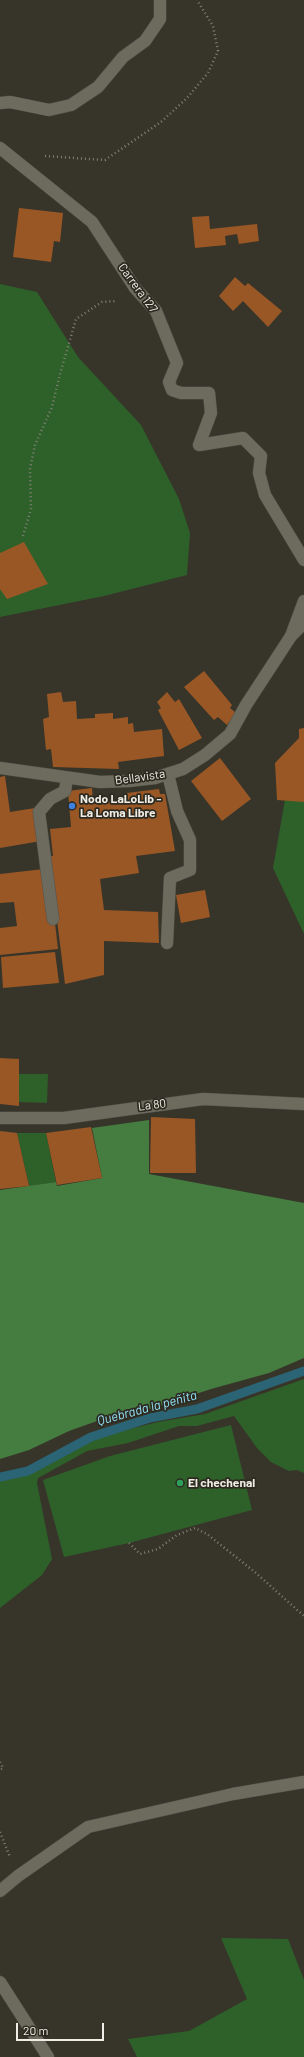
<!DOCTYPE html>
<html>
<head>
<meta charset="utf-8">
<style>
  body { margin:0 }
  #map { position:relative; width:304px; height:2057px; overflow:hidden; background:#37352a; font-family:Barlow,sans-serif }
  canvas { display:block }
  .scale { position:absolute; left:16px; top:2023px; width:88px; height:18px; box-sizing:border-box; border:2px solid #efede6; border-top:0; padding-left:5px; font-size:12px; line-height:14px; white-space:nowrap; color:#efede6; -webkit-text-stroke:3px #2d2b20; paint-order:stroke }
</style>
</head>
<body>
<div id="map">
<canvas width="304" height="2057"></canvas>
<div class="scale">20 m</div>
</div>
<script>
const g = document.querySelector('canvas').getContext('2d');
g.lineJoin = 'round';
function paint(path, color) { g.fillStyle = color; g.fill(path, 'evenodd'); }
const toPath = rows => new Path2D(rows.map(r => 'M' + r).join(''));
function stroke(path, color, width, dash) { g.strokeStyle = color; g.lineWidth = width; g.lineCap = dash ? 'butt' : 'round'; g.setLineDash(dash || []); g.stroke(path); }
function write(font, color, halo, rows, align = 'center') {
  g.font = font + ' Barlow,sans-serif'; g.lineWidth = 3.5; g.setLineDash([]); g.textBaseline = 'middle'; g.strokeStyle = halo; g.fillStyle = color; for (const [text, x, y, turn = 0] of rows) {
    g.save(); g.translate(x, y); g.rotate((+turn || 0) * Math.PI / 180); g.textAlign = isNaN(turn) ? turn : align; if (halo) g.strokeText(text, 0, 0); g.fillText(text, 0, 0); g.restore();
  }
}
paint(toPath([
  [0,284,37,292,78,357,141,425,179,499,190,533,187,575,104,596,0,617],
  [304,786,304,934,273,868,286,794],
  [19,1074,48,1074,47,1103,19,1102],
  [17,1133,46,1133,56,1182,29,1186],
  [304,1379,304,1473,297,1470,289,1471,271,1462,257,1448,234,1416,197,1426,179,1426,128,1443,87,1451,38,1478,37,1483,52,1559,42,1575,0,1608,0,1480,29,1474,88,1442,106,1435,158,1422,205,1414],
  [231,1425,252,1510,129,1543,64,1557,43,1480,110,1456],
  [221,1938,288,1939,304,1980,304,2057,137,2057,128,2039,189,2031,247,1999]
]), '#2e602a');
paint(toPath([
  [149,1120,149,1174,304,1203,304,1358,269,1373,211,1389,154,1408,100,1420,69,1431,29,1450,0,1459,0,1190,56,1182,57,1186,102,1178,92,1128]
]), '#457d40');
stroke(toPath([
  [0,1477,28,1471,91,1437,150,1418,197,1409,304,1371]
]), '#2b6475', 9);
paint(toPath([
  [19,208,63,213,60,242,54,241,51,262,13,257],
  [209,216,210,229,257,224,259,241,239,244,237,234,225,236,226,245,195,248,192,217],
  [235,277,245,286,248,283,282,311,268,327,243,301,233,311,219,296],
  [24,542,48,584,7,599,0,589,0,553],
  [204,671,232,705,230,708,236,713,227,725,218,717,214,720,184,687],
  [61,692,63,702,76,701,77,719,95,718,95,714,113,713,113,719,128,717,128,724,133,723,134,732,162,729,164,756,118,762,119,769,53,767,51,749,46,750,43,719,49,717,47,694],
  [167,692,175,702,179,699,202,738,179,750,158,710,161,708,157,702],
  [304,728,304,802,277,800,275,763,299,738,299,729],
  [220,758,251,799,222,821,191,781],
  [5,776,10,812,35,808,41,841,0,848,0,777],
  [92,788,93,803,128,799,127,793,159,789,160,794,165,794,175,851,136,856,139,873,100,879,104,910,158,912,159,943,104,941,104,975,65,984,49,856,53,856,50,829,71,827,68,791],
  [44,869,55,923,58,949,0,955,0,928,17,926,14,902,0,903,0,874],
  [205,890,210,917,181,923,176,895],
  [55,952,59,983,3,988,1,957],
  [0,1058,19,1059,19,1106,0,1104],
  [151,1117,195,1119,196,1173,150,1173],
  [91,1127,102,1178,57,1185,46,1133],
  [0,1131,17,1133,29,1186,0,1189]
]), '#9a5726');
const service = toPath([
  [53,919,39,812,50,799,65,791,67,778],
  [167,943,170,878,190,870,190,840,177,811,168,774],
  [0,1982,48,2057]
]);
const pedestrian = toPath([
  [0,103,10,102,49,110,71,105,98,87,123,57,145,41,160,19,160,0],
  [0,148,92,222,135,288,156,311,177,363,169,382,172,390,181,393,209,393,211,413,199,445,243,438,261,456,259,473,265,495,304,560],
  [291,636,304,601]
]);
const minor = toPath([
  [0,768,100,782,129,781,155,778,183,769,205,755,230,734,246,705,291,636,304,623],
  [0,1118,64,1118,203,1099,304,1104],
  [0,1891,18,1876,88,1827,233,1794,304,1782]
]);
stroke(service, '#545249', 13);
stroke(pedestrian, '#545249', 13);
stroke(minor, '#545249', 13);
stroke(toPath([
  [45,156,105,160,161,122,187,98,208,73,218,51,213,26,197,0],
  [23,536,31,509,30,469,35,445,52,407,60,374,76,319,102,302,117,301],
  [129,1543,140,1554,158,1549,177,1535,195,1528,207,1534,256,1573,304,1616],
  [0,1762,3,1768,0,1770],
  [0,1832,10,1857]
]), '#828077', 2.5, [1, 3]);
stroke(service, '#6d6a5e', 12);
stroke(pedestrian, '#6d6a5e', 12);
stroke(minor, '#6d6a5e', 12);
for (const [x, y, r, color] of [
  [72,806,4,"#3f7fe0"],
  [180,1483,4,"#2e9e5b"]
]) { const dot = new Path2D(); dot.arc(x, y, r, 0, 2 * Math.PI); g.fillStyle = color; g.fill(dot); stroke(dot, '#2d2b20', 1.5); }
write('12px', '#efede6', '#2d2b20', [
  ["Carrera 127",138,288,54],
  ["Bellavista",140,777,-8],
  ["La 80",152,1105,-7]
]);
write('bold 12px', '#efede6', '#2d2b20', [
  ["Nodo LaLoLib -",80,799],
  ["La Loma Libre",80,813],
  ["El chechenal",188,1483]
], 'left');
write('italic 13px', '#92e0f7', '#2d2b20', [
  ["Quebrada la peñita",147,1408,-15]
]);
</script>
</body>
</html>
